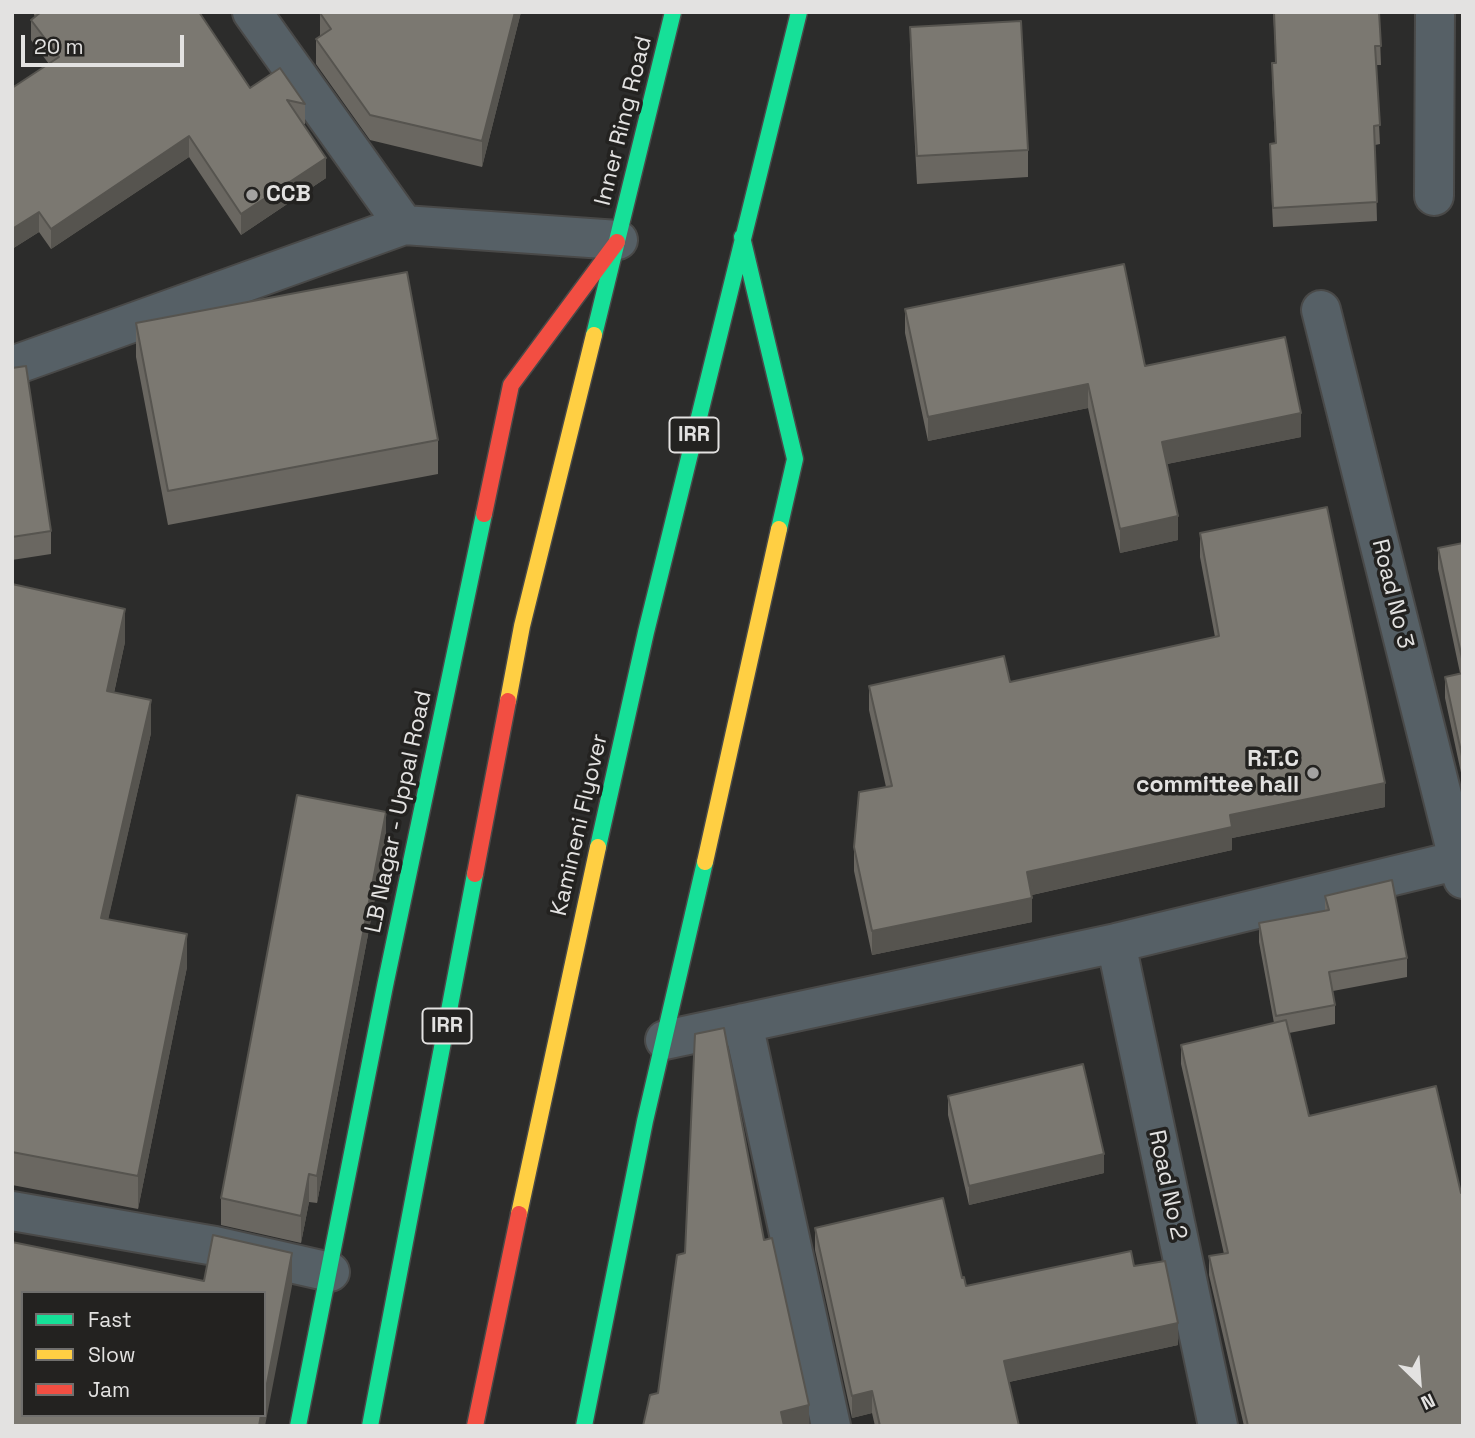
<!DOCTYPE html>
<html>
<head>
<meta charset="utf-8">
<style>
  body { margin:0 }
  #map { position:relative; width:1475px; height:1438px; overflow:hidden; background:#2c2c2b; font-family:"Space Grotesk",sans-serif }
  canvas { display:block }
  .frame { position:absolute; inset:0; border:14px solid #e3e2e1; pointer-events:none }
  .legend { position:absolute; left:21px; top:1291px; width:245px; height:126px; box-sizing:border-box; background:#232220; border:2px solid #706f6d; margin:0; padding:9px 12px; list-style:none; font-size:21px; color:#e3e2e1 }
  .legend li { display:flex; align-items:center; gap:14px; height:35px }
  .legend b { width:35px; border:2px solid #706f6d }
  .north { position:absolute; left:1384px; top:1347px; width:70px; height:70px; -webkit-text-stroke:5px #232220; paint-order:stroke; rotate:155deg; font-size:19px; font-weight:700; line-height:28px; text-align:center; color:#e3e2e1 }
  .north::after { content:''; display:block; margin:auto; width:24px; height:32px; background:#e3e2e1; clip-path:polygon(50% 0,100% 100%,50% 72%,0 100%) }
  .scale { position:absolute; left:21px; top:35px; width:163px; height:32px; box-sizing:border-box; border:4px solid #e3e2e1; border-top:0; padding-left:9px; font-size:21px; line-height:24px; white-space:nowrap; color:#e3e2e1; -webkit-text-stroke:5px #232220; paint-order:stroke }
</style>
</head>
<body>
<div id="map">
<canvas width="1475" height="1438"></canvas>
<div class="frame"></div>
<ul class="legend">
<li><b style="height:9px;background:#16e098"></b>Fast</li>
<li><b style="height:9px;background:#ffcf43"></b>Slow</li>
<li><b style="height:9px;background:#f24e42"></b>Jam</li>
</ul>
<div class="north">N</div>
<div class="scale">20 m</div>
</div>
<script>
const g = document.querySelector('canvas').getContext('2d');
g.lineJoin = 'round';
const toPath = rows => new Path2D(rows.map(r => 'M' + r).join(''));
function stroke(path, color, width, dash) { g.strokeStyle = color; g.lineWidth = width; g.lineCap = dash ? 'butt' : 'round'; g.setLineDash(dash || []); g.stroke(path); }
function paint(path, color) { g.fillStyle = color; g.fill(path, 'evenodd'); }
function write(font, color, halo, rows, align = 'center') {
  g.font = font + ' "Space Grotesk",sans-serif'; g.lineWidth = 7; g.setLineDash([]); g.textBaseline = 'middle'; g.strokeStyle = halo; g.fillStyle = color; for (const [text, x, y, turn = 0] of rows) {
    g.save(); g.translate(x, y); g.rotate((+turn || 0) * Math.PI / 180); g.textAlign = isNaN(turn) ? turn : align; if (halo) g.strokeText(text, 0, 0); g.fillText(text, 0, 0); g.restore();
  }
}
const street = toPath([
  [252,12,404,225],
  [1434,196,1435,12],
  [1321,310,1463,879],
  [12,366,404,225,618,240],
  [1116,943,1218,1426],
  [743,1023,831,1426],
  [665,1040,1116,943,1463,859],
  [12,1211,215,1246,330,1272]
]);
const fast = toPath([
  [742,237,795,459,779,529],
  [594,335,673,12],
  [598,847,646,632,799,12],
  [298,1426,385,986,484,514],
  [370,1426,475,874],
  [584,1426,645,1121,705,862]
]);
const slow = toPath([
  [508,701,522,626,594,335],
  [705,862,779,529],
  [519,1214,598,847]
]);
const jam = toPath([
  [484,514,511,385,617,242],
  [475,874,508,701],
  [475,1426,519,1214]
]);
stroke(street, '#494948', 42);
stroke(fast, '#494948', 19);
stroke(slow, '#494948', 19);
stroke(jam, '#494948', 19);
stroke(street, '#566066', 38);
stroke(fast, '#16e098', 16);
stroke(slow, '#ffcf43', 16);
stroke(jam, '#f24e42', 16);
paint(toPath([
  [33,12,203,12,200,15,250,88,305,104,305,124,303,124,326,178,241,235,189,157,51,249,39,232,12,249,12,88,49,64,31,40,31,20,35,17],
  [521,12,482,167,370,140,316,64,316,39,320,37,320,13],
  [1273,12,1379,12,1381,65,1376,65,1380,144,1375,145,1377,221,1273,227,1270,163,1270,144,1275,143,1272,82,1272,63,1276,63],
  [910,27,1028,150,1028,177,917,184,910,54],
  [905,309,1145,366,1301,437,1167,464,1178,540,1120,553,1088,408,928,441,905,333],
  [136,323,438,440,438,474,168,525,136,357],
  [12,368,51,531,51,554,12,560],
  [1200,533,1385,807,1232,838,1232,850,1032,895,1032,922,872,955,854,871,854,847,886,787,869,710,869,686,1010,682,1215,637,1200,557],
  [1463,543,1463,782,1445,698,1445,677,1460,673,1438,569,1438,548],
  [12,584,125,642,114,693,151,733,108,919,187,967,138,1209,12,1185],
  [386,840,317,1203,309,1202,301,1243,221,1225,221,1198],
  [1325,896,1407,958,1407,977,1333,991,1335,1005,1335,1024,1289,1033,1309,1116,1463,1426,1244,1426,1209,1275,1209,1256,1224,1254,1181,1064,1181,1045,1274,1023,1259,942,1259,923,1325,911],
  [948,1096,1104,1173,969,1205,948,1115],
  [815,1228,962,1278,966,1286,1134,1266,1178,1345,1009,1382,1019,1426,875,1426,872,1413,852,1418,815,1250]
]), '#6a6761');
paint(toPath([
  [515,12,521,12,482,167,482,141],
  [189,136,189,157,51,249,51,229],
  [326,158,326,178,241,235,241,214],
  [39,212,39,232,12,249,12,229],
  [1088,384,1088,408,928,441,928,417],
  [1301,413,1301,437,1162,465,1162,442],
  [1178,516,1178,540,1120,553,1120,529],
  [125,609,125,642,107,724,107,691],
  [151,700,151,733,101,951,101,918],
  [1385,783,1385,807,1232,838,1232,850,1027,896,1027,872,1230,815],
  [386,812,386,840,317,1203,317,1176],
  [1032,898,1032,922,872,955,872,931],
  [187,934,187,967,138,1209,138,1176],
  [1104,1154,1104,1173,969,1205,969,1186],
  [309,1174,309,1202,301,1243,301,1216],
  [292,1253,292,1286,265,1426,259,1426,261,1415,264,1415,264,1399],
  [1178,1323,1178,1345,1004,1383,1004,1361],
  [872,1391,872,1413,852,1418,852,1396],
  [809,1405,809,1426,781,1426,781,1412]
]), '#56544f');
const building = toPath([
  [41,12,199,12,250,88,280,68,305,104,287,100,326,158,241,214,189,136,51,229,39,212,12,229,12,88,59,57,31,20,41,12],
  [321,12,515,12,482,141,370,115,316,39,331,29,320,13,321,12],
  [1274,12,1379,12,1381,46,1375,46,1380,125,1374,126,1377,202,1273,208,1270,144,1276,143,1272,63,1276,63,1274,12],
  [1021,21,1028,150,917,156,910,27,1021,21],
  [1124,264,1145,366,1285,337,1301,413,1162,442,1178,516,1120,529,1088,384,928,417,905,309,1124,264],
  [407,272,438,440,168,491,136,323,407,272],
  [26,366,51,531,12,537,12,368,26,366],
  [1327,507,1385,783,1230,815,1232,827,1027,872,1032,898,872,931,854,847,859,792,892,786,869,686,1004,656,1010,682,1219,636,1200,533,1327,507],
  [1463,543,1463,663,1438,548,1463,543],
  [12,584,125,609,107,691,151,700,101,918,187,934,138,1176,12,1152,12,584],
  [1463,673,1463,761,1445,677,1463,673],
  [297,795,386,812,317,1176,309,1174,301,1216,221,1198,297,795],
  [1392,880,1407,958,1329,972,1335,1005,1276,1016,1259,923,1329,910,1325,896,1392,880],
  [1286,1020,1309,1116,1436,1086,1461,1193,1463,1193,1463,1426,1248,1426,1209,1256,1228,1253,1181,1045,1286,1020],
  [724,1028,764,1240,772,1238,809,1405,781,1412,784,1426,643,1426,650,1395,658,1393,677,1255,685,1253,695,1034,724,1028],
  [1083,1064,1104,1154,969,1186,948,1096,1083,1064],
  [943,1198,962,1278,964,1277,966,1286,1131,1251,1134,1266,1165,1261,1178,1323,1004,1361,1019,1426,880,1426,872,1391,852,1396,815,1228,943,1198],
  [213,1235,292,1253,264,1399,264,1293,23,1293,23,1415,261,1415,259,1426,12,1426,12,1242,204,1281,213,1235]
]);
paint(building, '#7b7871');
stroke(building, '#56544f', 2);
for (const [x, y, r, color] of [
  [252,195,7,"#a3a2a1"],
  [1313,773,7,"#a3a2a1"]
]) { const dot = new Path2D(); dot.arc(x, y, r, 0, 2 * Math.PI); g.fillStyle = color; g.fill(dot); stroke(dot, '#232220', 2.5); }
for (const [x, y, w] of [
  [694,435,49],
  [447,1026,49]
]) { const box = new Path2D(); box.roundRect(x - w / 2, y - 17.5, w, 35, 5); g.fillStyle = '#232220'; g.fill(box); stroke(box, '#e3e2e1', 2); }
write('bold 21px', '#e3e2e1', null, [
  ["IRR",694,435],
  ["IRR",447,1026]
]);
write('23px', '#e3e2e1', '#232220', [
  ["Inner Ring Road",624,121,-76],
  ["Road No 3",1392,594,76],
  ["LB Nagar - Uppal Road",399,812,-78],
  ["Kamineni Flyover",580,825,-77],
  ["Road No 2",1167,1185,78]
]);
write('bold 23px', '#e3e2e1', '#232220', [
  ["CCB",266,195],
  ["R.T.C",1299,760,"right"],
  ["committee hall",1299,786,"right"]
], 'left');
</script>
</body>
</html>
